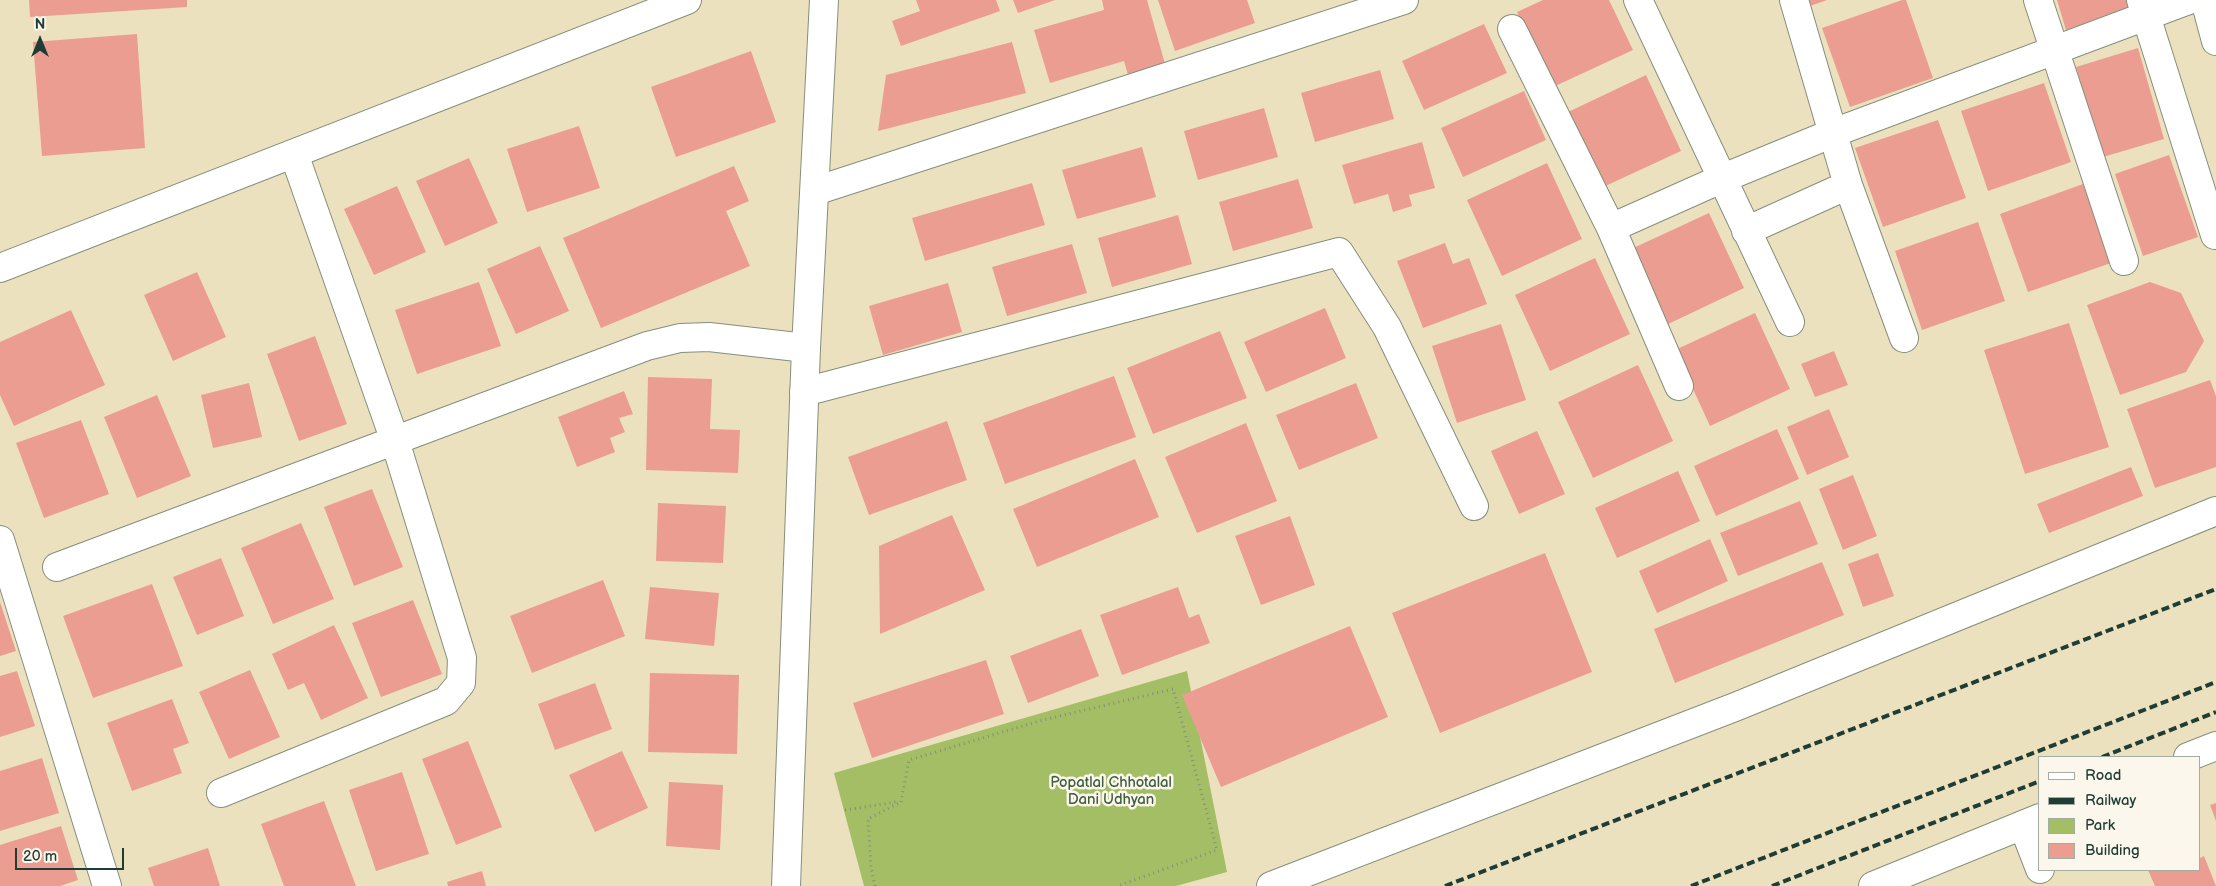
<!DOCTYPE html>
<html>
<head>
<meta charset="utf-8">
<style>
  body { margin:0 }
  #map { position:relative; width:2216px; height:886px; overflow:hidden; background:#ebe1bf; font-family:"Balsamiq Sans",sans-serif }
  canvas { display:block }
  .legend { position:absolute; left:2038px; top:756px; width:162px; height:115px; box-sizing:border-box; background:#fbf7ec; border:1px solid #a3ada2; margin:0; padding:6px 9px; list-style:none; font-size:15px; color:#1f3d34 }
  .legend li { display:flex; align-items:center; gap:10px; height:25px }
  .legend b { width:25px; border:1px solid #a3ada2 }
  .north { position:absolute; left:15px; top:15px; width:50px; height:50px; -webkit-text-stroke:4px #fbf7ec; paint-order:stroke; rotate:0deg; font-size:14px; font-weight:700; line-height:20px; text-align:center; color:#1f3d34 }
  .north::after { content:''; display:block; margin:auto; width:18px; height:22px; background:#1f3d34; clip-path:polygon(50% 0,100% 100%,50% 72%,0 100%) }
  .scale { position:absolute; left:15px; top:848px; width:109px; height:22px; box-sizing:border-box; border:2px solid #1f3d34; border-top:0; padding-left:6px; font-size:15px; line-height:18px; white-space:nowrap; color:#1f3d34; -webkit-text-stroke:4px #fbf7ec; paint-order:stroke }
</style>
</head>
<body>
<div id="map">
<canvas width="2216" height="886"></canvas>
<ul class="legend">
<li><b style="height:6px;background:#fff"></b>Road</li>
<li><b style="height:6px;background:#1f3d34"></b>Railway</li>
<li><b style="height:14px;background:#a4be65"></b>Park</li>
<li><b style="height:14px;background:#ec9d91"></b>Building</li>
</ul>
<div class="north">N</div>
<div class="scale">20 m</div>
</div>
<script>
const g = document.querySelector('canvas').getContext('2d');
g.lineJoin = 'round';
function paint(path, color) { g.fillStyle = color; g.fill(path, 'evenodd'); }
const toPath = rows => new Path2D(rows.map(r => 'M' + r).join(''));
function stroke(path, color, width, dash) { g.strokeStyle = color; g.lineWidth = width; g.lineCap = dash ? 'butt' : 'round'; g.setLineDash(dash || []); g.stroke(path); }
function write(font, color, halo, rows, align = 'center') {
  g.font = font + ' "Balsamiq Sans",sans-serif'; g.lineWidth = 5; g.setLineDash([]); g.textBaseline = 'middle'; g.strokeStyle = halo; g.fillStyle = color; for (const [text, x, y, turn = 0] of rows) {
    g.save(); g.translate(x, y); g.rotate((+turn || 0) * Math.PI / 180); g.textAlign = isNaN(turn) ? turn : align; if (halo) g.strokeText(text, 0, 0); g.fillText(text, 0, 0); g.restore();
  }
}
paint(toPath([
  [1187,671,1227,872,1176,886,864,886,834,773]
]), '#a4be65');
paint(toPath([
  [29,0,187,0,187,7,30,17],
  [916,0,996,0,1000,11,901,46,892,21,920,11],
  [1013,0,1055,0,1018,13],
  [1102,0,1147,0,1165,64,1128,75,1124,61,1050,83,1034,30,1104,10],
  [1158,0,1247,0,1255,23,1175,51],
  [1543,0,1609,0,1633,50,1553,87,1517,12],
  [1808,0,1827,0,1810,6],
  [1902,0,1906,0,1933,78,1850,107,1822,28],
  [2057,0,2128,0,2131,10,2066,30],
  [1484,24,1507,73,1424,110,1402,61],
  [137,34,145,148,42,156,33,42],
  [1012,42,1026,93,878,131,886,75],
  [2138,48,2164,139,2103,157,2076,67],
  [751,51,776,122,676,157,651,87],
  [1380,70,1394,119,1315,142,1301,93],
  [1646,75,1681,151,1601,188,1566,113],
  [2044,83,2071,162,1988,191,1961,111],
  [1524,91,1546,140,1463,177,1441,128],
  [1264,108,1278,157,1198,180,1184,131],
  [1938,120,1966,198,1883,227,1855,148],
  [579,126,600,188,527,212,507,149],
  [1422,142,1435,188,1409,195,1412,206,1393,212,1388,194,1354,204,1342,165],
  [1142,147,1156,197,1077,219,1062,170],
  [2169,155,2198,237,2143,256,2115,174],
  [469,158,498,223,445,246,416,181],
  [1547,163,1582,239,1502,276,1467,200],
  [734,166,749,201,726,211,750,266,601,328,563,238],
  [1298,179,1313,228,1233,251,1219,202],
  [1032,183,1045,225,925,261,912,218],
  [2083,184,2111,263,2028,292,2000,214],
  [397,186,426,252,374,275,344,209],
  [1709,213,1744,288,1664,326,1629,250],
  [1178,215,1192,264,1112,287,1098,238],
  [1978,222,2005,301,1922,330,1895,251],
  [1445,243,1453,264,1469,258,1487,304,1423,328,1397,261],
  [1072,244,1087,293,1007,316,992,267],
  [540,246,569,311,516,334,487,269],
  [1595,258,1630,334,1550,371,1515,295],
  [197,272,226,337,173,361,144,295],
  [479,282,501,346,417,374,395,310],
  [2150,282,2181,293,2204,341,2186,372,2120,395,2087,305],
  [948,283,962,332,883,355,869,306],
  [1325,308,1346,358,1266,392,1244,342],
  [71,310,105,385,14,426,0,395,0,342],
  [1755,313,1790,389,1710,426,1675,350],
  [2069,323,2109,447,2025,474,1984,350],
  [1501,324,1526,400,1457,423,1432,346],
  [1220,331,1247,398,1153,434,1127,368],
  [315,336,347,424,299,441,267,354],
  [1834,351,1848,385,1815,397,1801,364],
  [1638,365,1673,441,1593,478,1558,402],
  [1114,376,1136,437,1005,484,983,423],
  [648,377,712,379,710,429,740,430,738,473,646,470],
  [2210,380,2216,396,2216,467,2155,488,2127,409],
  [249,383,262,437,213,448,201,395],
  [1356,383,1378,438,1299,470,1276,415],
  [624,391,633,414,619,418,625,432,610,438,615,452,577,467,558,417],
  [157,395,191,476,137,498,104,417],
  [1829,409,1849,457,1807,475,1787,427],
  [81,420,109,494,44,518,16,443],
  [947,421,967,480,869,515,848,457],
  [1246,423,1277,501,1197,533,1165,457],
  [1777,429,1799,479,1716,516,1694,466],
  [1537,431,1565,494,1519,514,1491,451],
  [1135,459,1159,517,1037,567,1013,509],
  [2131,467,2143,496,2049,533,2037,504],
  [1678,471,1700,521,1617,558,1595,508],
  [1853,475,1877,536,1843,550,1819,489],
  [372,489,403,567,354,586,324,507],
  [1800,501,1818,544,1738,576,1720,533],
  [658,503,726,506,723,563,656,561],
  [952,515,985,590,880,634,879,546],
  [1290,516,1315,585,1261,605,1235,536],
  [301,523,334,599,273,624,241,548],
  [1710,539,1728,581,1657,613,1639,571],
  [1545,553,1592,672,1440,733,1392,613],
  [1878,553,1894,596,1863,607,1848,564],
  [221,558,244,616,197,635,173,577],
  [1822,562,1844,615,1675,683,1654,629],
  [603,580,625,636,532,673,510,616],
  [152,584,183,666,93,698,63,616],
  [650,587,719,593,714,646,645,639],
  [1178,587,1189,618,1199,614,1210,643,1122,675,1100,615],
  [413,600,442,674,381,697,352,623],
  [0,602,16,651,0,656],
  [334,625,368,698,321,720,304,683,288,690,272,654],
  [1350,626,1388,717,1221,787,1182,695],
  [1081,629,1099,676,1028,703,1010,656],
  [986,660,1004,714,872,758,853,703],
  [250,670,280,737,229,759,199,692],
  [17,671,35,726,0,737,0,676],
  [650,673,739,675,737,754,648,752],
  [595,683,612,729,555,750,538,704],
  [172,699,189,743,173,749,182,773,132,791,107,723],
  [468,741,502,827,456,845,422,759],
  [622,751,648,808,595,832,569,775],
  [42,758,59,813,0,831,0,771],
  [402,772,429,854,376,871,349,790],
  [669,782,723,785,720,850,666,846],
  [324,801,356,886,284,886,261,824],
  [2216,803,2216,821,2210,805],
  [61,826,78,880,60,886,0,886,0,845],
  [208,848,220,886,154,886,148,868],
  [2204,856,2216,886,2155,886,2148,870,2200,870,2200,858],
  [482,871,486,886,448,886,447,882]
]), '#ec9d91');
const minor = toPath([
  [1638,0,1790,322],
  [1794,0,1848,185,1904,338],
  [2038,0,2124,261],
  [2141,0,2215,235],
  [1512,29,1611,228,1679,386],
  [815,191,1404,0],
  [1611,228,1721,179,1833,133,2189,0],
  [1746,231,1848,185],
  [804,392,1339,252,1387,327,1474,506],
  [0,540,107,886],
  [57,567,647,346,680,338,709,337,806,348],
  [221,793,446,701,461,683,462,658,395,441,294,154],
  [2023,825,2040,869]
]);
const tertiary = toPath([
  [2205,0,2216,41],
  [0,268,687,0],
  [2188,757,2216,746],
  [786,886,806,348,824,0],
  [1271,886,1735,707,2216,511],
  [1873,886,2040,818]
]);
stroke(minor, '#858f7a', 30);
stroke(tertiary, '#858f7a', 30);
stroke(toPath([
  [901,802,909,760,1043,720,1173,689,1217,850,1118,886],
  [845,810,896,802],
  [875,886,871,867,868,819,901,802]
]), '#858f7a', 3, [1, 4]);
stroke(minor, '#fff', 28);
stroke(tertiary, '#fff', 28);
stroke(toPath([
  [2102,757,2216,712],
  [1445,886,2216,589],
  [1691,886,2216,682],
  [1772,886,2040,781]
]), '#1f3d34', 4, [8, 4]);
write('15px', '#405d40', '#fbf7ec', [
  ["Popatlal Chhotalal",1111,783],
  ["Dani Udhyan",1111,800]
]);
</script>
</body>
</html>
